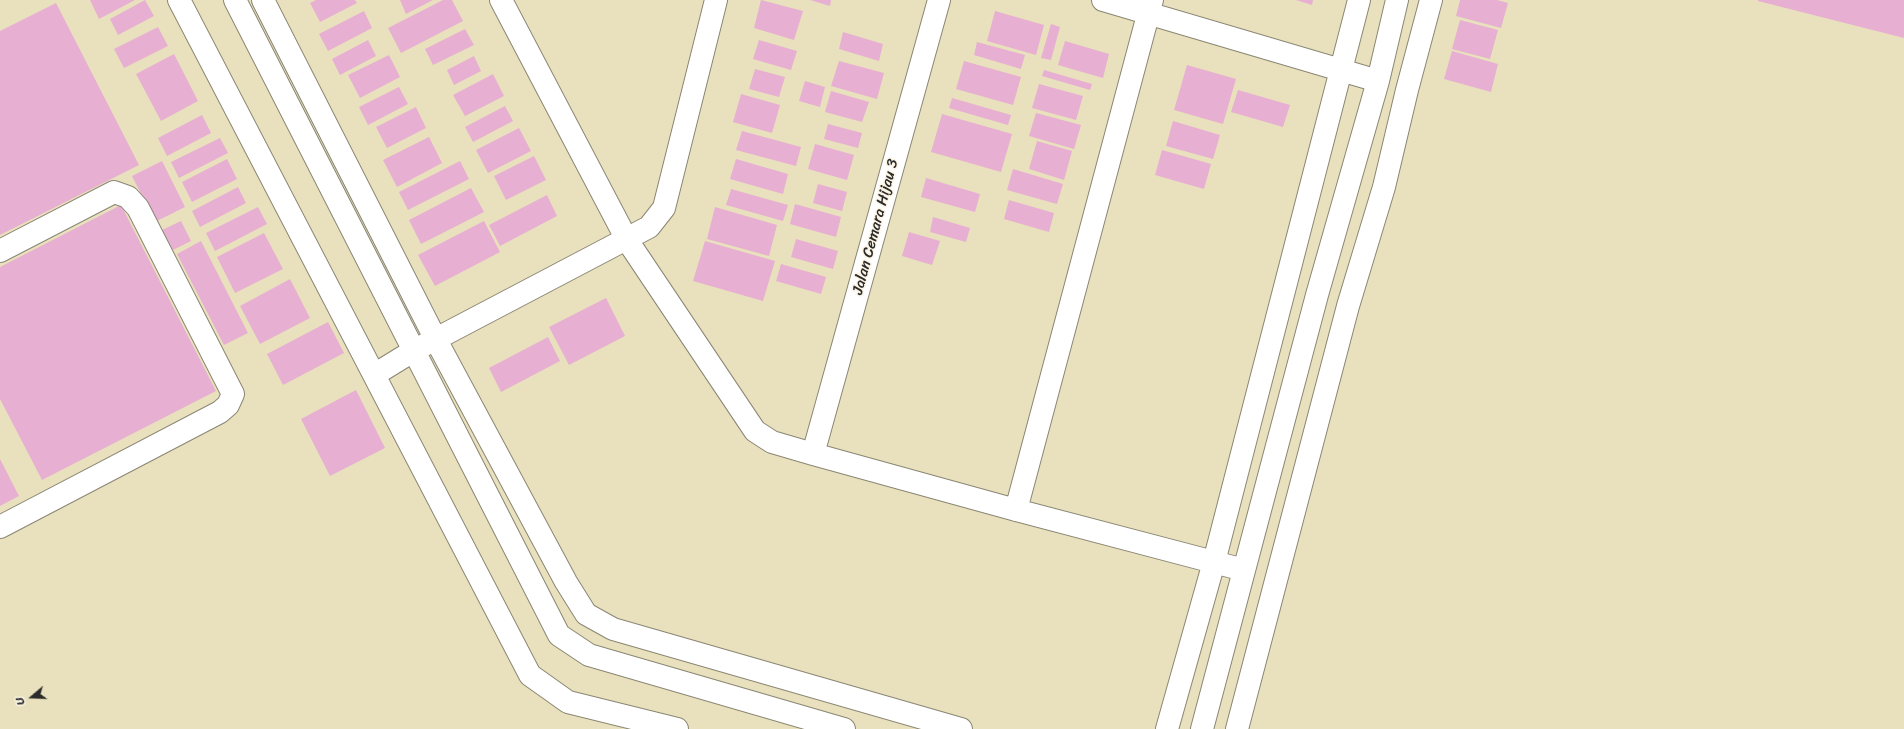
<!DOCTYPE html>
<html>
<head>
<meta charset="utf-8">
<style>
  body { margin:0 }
  #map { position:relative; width:1904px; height:729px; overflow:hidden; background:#e9e1bd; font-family:Sriracha,sans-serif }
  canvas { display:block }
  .north { position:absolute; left:12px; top:677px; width:40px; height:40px; -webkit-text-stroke:3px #fcf5e5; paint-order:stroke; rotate:251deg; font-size:11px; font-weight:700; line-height:16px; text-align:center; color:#2b2b2b }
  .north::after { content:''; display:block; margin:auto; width:14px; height:18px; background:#2b2b2b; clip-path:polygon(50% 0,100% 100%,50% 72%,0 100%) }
</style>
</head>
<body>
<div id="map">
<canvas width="1904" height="729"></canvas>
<div class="north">U</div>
</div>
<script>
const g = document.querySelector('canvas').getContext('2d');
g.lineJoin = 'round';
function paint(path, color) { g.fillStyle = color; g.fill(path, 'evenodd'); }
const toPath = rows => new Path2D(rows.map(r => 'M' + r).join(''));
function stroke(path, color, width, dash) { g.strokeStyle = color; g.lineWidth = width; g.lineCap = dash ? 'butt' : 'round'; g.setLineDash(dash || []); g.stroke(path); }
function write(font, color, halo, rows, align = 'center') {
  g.font = font + ' Sriracha,sans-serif'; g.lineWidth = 3; g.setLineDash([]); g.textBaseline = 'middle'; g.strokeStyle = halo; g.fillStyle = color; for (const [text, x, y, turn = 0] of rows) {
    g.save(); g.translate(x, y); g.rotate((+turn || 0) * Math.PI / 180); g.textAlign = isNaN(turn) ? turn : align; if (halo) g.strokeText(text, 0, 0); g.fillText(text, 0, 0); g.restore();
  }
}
paint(toPath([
  [90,0,135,0,99,19],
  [145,0,154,16,118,35,110,19],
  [316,0,355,0,357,3,320,22,310,3],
  [400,0,433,0,406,14],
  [443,0,452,0,463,21,401,53,388,28],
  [761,0,803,11,794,40,754,28],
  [810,0,831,0,830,6],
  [1296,0,1313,0,1312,5],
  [1460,0,1497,0,1508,3,1501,28,1456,16],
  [1758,0,1904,0,1904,38,1758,1],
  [56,3,139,165,0,235,0,31],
  [364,11,372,28,328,51,319,34],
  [995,11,1044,25,1036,55,987,41],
  [1460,20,1498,30,1490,59,1452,49],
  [1051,24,1060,27,1051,60,1041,58],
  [158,27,168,46,124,68,114,49],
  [465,29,474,45,433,65,425,49],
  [843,32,883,44,879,61,839,49],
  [368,40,376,56,340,75,332,59],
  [759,40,797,51,791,70,753,59],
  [1065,41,1109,54,1103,78,1058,65],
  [977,42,1025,55,1021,69,974,55],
  [1452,51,1498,64,1491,92,1444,79],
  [174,54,198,101,161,121,136,74],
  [389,55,400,77,360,98,348,75],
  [474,56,481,71,454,85,447,70],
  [839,61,884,73,877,99,831,86],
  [964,61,1021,77,1013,105,956,89],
  [1187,65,1236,79,1223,124,1174,110],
  [755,69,785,77,779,97,749,89],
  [1044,70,1092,84,1090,90,1042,76],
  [493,74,504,96,465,116,453,95],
  [805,81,825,87,820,107,799,101],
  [1039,84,1083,96,1076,120,1032,108],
  [399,87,408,104,368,125,359,107],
  [1238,90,1290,105,1283,127,1231,112],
  [831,91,869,102,862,122,825,112],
  [741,94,780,105,772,133,733,122],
  [952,98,1011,115,1008,125,949,108],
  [505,106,513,121,473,142,465,127],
  [416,107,426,128,387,148,376,127],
  [1036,113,1081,125,1074,149,1029,136],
  [942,114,1012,134,1001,172,931,152],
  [202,115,211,133,167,156,158,138],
  [1173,121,1220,135,1213,159,1166,146],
  [828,124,862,133,858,148,824,139],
  [519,128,531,151,488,173,476,150],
  [742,131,801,147,796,166,736,150],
  [429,137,442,163,397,187,383,160],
  [220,138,228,153,179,178,171,162],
  [1037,141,1072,151,1064,180,1029,169],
  [815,144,854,155,847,180,808,169],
  [1162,150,1211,164,1204,189,1155,175],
  [534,156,546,180,506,200,494,176],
  [227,159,237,179,192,202,182,182],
  [736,159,788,174,783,194,730,179],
  [162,161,185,207,155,222,132,176],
  [460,161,469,179,408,210,399,192],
  [1013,169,1063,184,1057,204,1007,190],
  [926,178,980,194,975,212,921,197],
  [818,184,847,192,842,211,813,203],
  [238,187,246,203,200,227,192,211],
  [471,188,484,212,421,244,409,220],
  [731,189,788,205,783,221,726,205],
  [547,195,557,216,500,246,489,225],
  [1009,200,1054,213,1049,232,1004,219],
  [795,204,841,217,836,237,790,224],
  [121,205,216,391,42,480,0,399,0,267],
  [258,207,267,224,215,251,206,233],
  [715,207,777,225,769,256,707,239],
  [933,217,970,228,966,242,930,232],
  [181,221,191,241,173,250,162,230],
  [484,221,500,252,435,286,418,255],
  [909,232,940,241,932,265,902,256],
  [264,233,283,269,235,293,217,257],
  [796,239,838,251,833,269,791,257],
  [201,241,248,333,224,345,177,254],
  [705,241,775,261,763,301,693,281],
  [781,264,826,277,821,294,776,281],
  [290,279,310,318,260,344,240,306],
  [606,298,625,336,569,365,549,327],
  [328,322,344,353,283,385,267,354],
  [548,337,560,361,501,392,489,368],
  [356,390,385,448,330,476,301,419],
  [0,459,19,496,0,506]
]), '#e7afd1');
const minor = toPath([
  [179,0,530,675,568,702,677,729],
  [235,0,559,635,589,655,844,729],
  [263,0,436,340,566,582,586,614,613,629,961,729],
  [501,0,627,240,755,431,772,442,813,454,1016,510,1244,570],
  [1103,0,1378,81],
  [0,251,114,192,128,197,138,208,233,394,228,405,220,412,0,527],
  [374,375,413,351,649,227,664,208,716,0],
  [813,454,939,0],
  [1016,510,1152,0],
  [1167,729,1214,562,1359,0],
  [1202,729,1317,295,1378,81,1397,0],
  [1237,729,1348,306,1384,187,1407,90,1431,0]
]);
stroke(minor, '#8a8674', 24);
stroke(minor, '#fff', 22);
write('15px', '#2b2b2b', '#fcf5e5', [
  ["Jalan Cemara Hijau 3",876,227,-75]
]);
</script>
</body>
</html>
